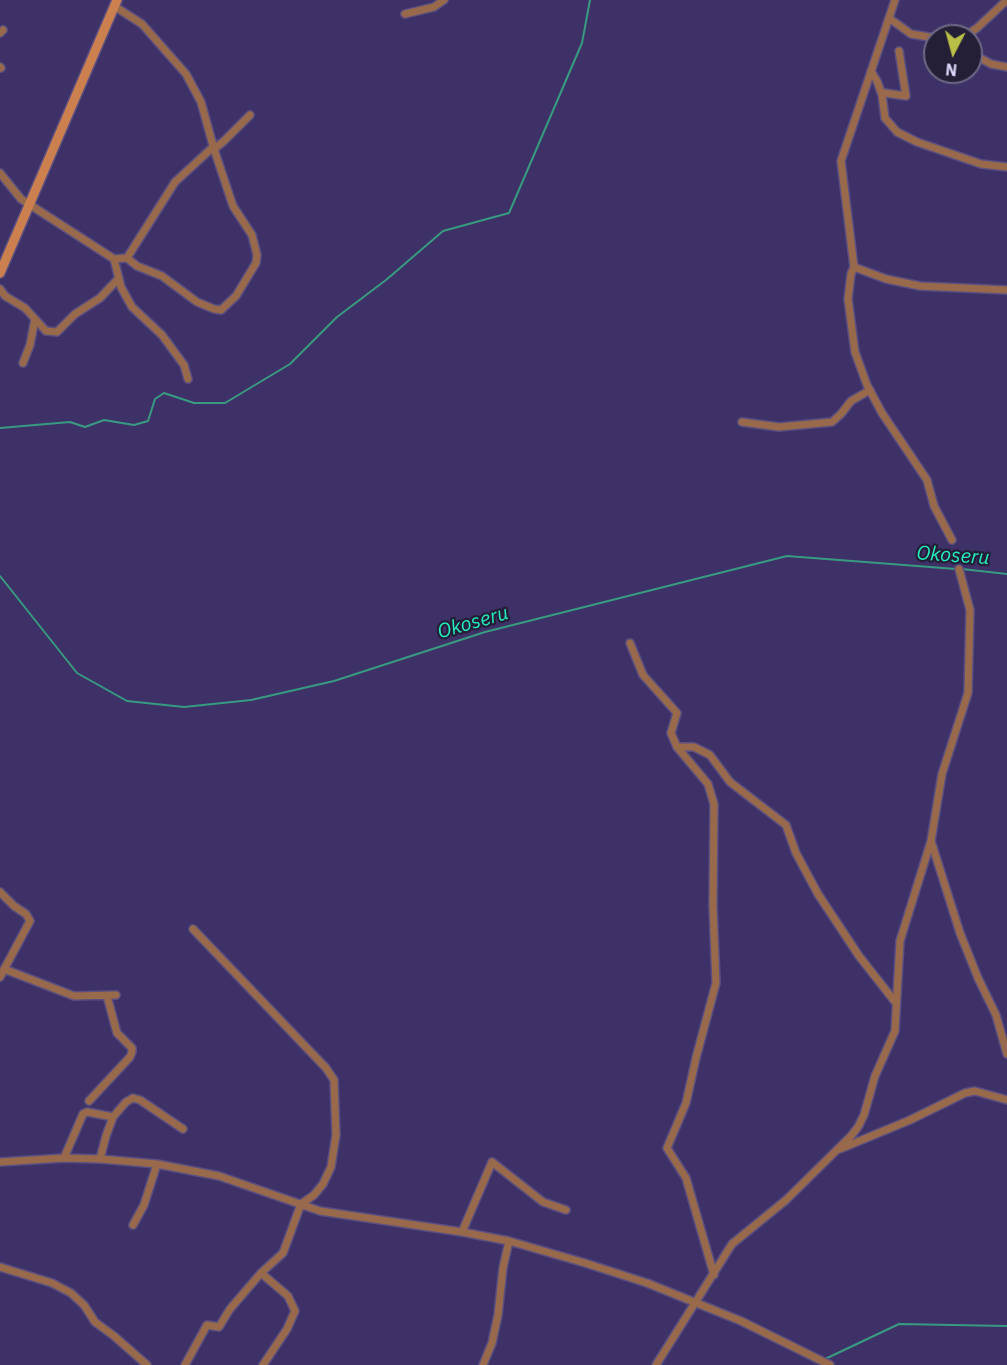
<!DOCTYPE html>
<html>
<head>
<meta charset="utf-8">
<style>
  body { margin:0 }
  #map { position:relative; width:1007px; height:1365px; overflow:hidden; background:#3e3167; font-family:"IBM Plex Sans",sans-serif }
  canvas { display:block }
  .north { position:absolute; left:923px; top:24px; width:60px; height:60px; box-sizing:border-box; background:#241f37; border:2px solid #6e6984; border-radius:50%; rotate:186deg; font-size:16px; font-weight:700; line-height:24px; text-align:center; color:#dcd7f8 }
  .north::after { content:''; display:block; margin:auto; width:21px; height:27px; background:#bac046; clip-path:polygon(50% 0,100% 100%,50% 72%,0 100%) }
</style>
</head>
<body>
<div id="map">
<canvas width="1007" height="1365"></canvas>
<div class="north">N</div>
</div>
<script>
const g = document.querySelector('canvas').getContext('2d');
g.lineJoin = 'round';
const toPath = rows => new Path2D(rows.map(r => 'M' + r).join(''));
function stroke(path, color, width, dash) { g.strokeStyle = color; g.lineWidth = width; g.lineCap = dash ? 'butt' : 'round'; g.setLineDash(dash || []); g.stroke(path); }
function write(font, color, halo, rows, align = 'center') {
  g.font = font + ' "IBM Plex Sans",sans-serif'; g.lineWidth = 4.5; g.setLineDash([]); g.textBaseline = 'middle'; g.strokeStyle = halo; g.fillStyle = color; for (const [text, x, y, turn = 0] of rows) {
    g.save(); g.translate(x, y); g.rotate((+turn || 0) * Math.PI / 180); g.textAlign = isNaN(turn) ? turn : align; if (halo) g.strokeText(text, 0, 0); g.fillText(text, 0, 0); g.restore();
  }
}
stroke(toPath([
  [0,428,70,422,85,427,104,420,134,425,148,421,155,399,164,393,194,403,225,403,290,364,337,317,386,280,443,231,509,213,582,43,590,0],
  [962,569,1007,574],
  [0,576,77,673,127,701,184,707,251,700,334,681,485,632,787,556,956,569],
  [823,1360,899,1324,1007,1326]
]), '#389b81', 2);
const street = toPath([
  [895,0,841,161,854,267,851,274,848,299,855,352,867,385,882,413,927,480,934,506,952,540],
  [405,14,434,7,444,0],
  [889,18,911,34,935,38],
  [0,33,3,30],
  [965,36,977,28,1007,0],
  [933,37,935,48],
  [971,53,991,64,1007,67],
  [0,67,1,68],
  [871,71,877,81,882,95,885,118,897,132,917,142,981,164,1007,167],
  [882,95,885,93,906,96,899,51],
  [0,173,21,199,114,259,127,258,137,266,162,276,197,302,214,309,221,310,236,296,256,263,257,255,252,235,233,206,214,149,201,102,186,74,142,24,114,6],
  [127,258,175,182,212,148,214,149,224,141,250,115],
  [114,259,121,287,132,307,162,335,184,365,188,379],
  [854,267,886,279,920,286,1007,290],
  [0,289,5,296,25,308,35,319,30,345,23,363],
  [35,319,46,331,57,332,75,314,100,298,119,278],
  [742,422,779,427,832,422,841,414,851,401,870,390],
  [630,643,643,675,677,713,671,733,677,747,708,784,714,804,713,906,716,983,696,1058,686,1103,667,1148,686,1178,714,1275],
  [677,747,694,747,710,755,730,782,786,825,796,853,818,894,859,956,896,1003],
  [931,841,960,933,978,978,996,1015,1007,1054],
  [0,892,14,906,26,914,30,921,0,977],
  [4,969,74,996,116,995],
  [89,1101,130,1057,132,1052,132,1048,117,1033,107,996],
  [840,1149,910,1120,965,1093,975,1091,1007,1100],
  [64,1158,83,1114,87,1112,113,1117],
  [100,1159,106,1136,113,1117,126,1102,133,1098,140,1100,183,1129],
  [0,1162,64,1158,100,1159,157,1164,219,1176,320,1211,462,1232,509,1241,585,1263,647,1283,741,1321,830,1365],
  [133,1225,144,1205,157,1164],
  [462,1232,492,1162,543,1202,566,1210],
  [0,1267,52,1283,71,1293,84,1305,95,1322,114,1336,147,1365],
  [261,1273,288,1296,295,1311,287,1329,263,1365],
  [185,1365,207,1325,219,1327,230,1309,261,1273,283,1253,301,1204,314,1195,323,1184,331,1167,336,1135,334,1080,326,1068,193,929],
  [483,1365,492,1343,498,1315,503,1268,509,1241],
  [656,1365,732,1244,786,1200,851,1136,858,1127,864,1115,875,1076,895,1031,900,941,931,841,942,774,968,693,970,610,959,569]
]);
const secondary = toPath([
  [0,273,117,0]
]);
stroke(street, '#5a4f81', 10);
stroke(secondary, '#5a4f81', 12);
stroke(street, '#99694b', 7);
stroke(secondary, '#cc804f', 9);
write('italic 20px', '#25edc1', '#241f37', [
  ["Okoseru",953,556,4],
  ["Okoseru",473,623,-16]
]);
</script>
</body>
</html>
